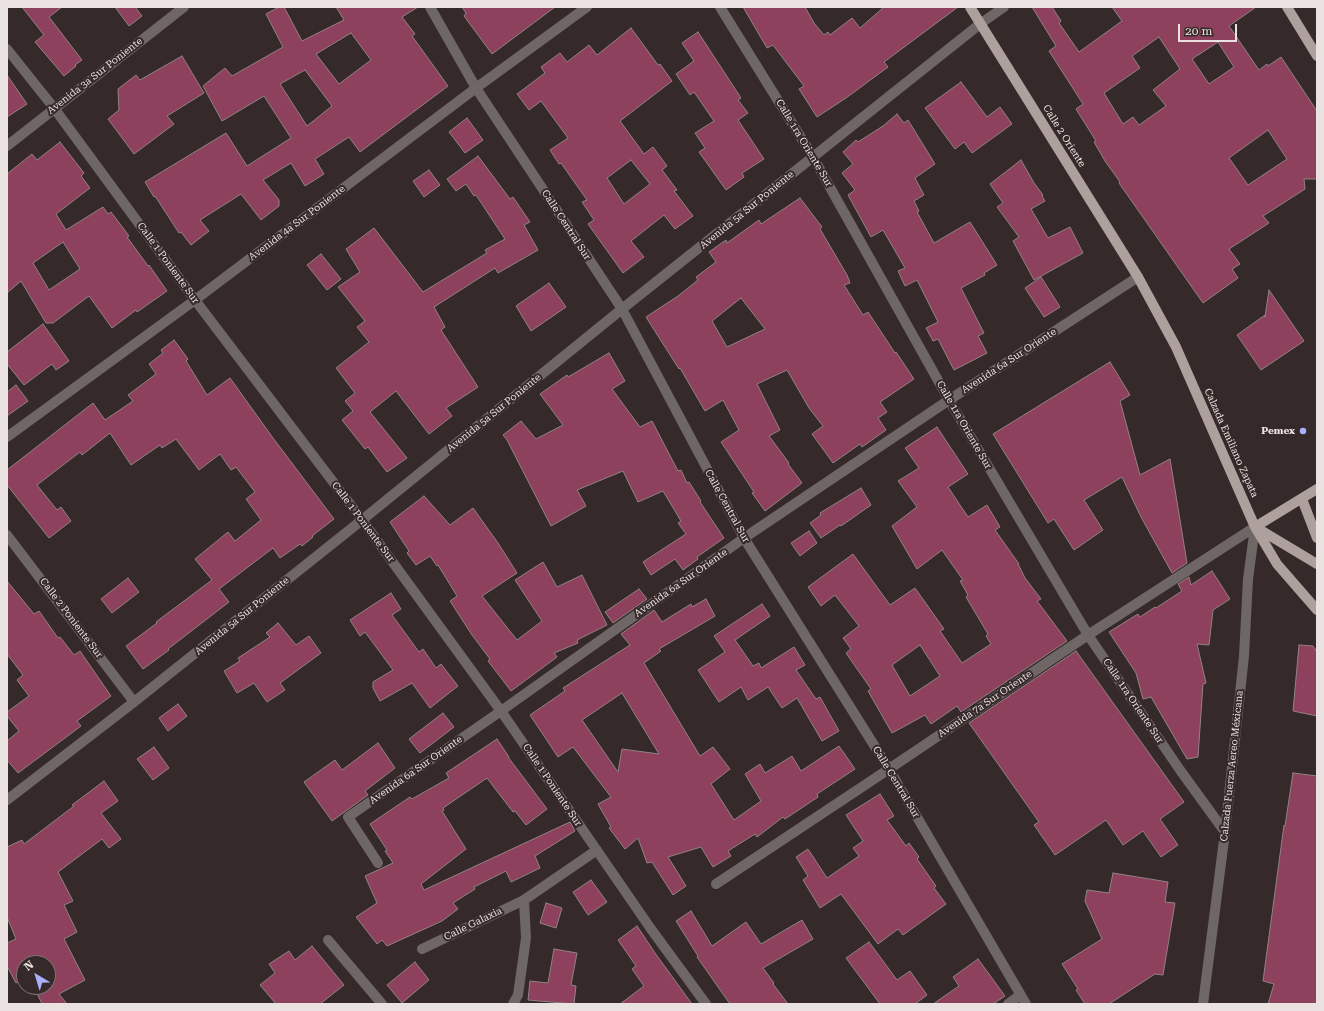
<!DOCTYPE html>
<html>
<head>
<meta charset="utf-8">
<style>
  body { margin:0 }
  #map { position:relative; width:1324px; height:1011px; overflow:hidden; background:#362929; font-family:"Roboto Serif",serif }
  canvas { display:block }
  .frame { position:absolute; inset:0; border:8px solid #eae1e1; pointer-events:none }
  .north { position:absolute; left:16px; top:955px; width:40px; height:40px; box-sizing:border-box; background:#362929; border:1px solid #7e7373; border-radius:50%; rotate:322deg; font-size:11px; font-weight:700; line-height:16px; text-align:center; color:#eae1e1 }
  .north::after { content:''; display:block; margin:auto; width:14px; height:18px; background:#aaaffb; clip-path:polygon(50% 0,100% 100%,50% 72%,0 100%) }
  .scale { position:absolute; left:1178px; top:24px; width:59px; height:18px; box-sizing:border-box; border:2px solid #eae1e1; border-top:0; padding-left:5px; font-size:12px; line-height:14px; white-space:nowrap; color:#eae1e1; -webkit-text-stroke:3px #362929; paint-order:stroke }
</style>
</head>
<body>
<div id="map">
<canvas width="1324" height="1011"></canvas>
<div class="frame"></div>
<div class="north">N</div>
<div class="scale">20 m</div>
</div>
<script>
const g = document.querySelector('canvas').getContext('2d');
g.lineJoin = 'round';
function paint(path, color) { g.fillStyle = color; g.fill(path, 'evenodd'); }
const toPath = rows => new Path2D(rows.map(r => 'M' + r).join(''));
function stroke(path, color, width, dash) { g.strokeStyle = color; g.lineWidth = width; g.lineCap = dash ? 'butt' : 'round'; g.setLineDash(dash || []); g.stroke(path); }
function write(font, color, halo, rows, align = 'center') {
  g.font = font + ' "Roboto Serif",serif'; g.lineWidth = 4; g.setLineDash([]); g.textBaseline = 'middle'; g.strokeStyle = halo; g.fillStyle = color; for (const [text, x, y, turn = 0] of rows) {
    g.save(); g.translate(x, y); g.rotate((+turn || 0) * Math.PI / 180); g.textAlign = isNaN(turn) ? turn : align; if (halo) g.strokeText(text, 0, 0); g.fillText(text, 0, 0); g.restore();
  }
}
const building = toPath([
  [22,7,62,7,49,17,82,60,75,65,76,66,64,76,35,42,44,35,22,7],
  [115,7,135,7,142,16,129,26,115,7],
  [279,7,284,7,302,41,344,20,336,7,418,7,402,17,415,34,412,36,448,86,360,152,349,137,315,159,324,174,305,186,291,163,263,180,279,200,279,206,261,220,241,194,200,220,209,231,191,245,181,232,179,233,155,196,154,197,145,182,226,133,247,166,291,138,264,96,222,121,203,86,225,68,232,76,283,47,266,14,279,7],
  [351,33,371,60,339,84,316,54,351,33],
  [305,70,332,106,307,126,280,84,305,70],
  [462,7,555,7,492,54,464,16,466,13,462,7],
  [743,7,805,7,814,23,824,35,828,32,830,35,852,18,860,28,884,7,958,7,884,62,888,67,846,98,817,117,799,89,804,86,773,45,767,48,743,7],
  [1032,7,1048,7,1049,8,1052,7,1061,21,1059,23,1079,52,1122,21,1112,7,1256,7,1229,26,1259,70,1267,64,1268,66,1281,57,1317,111,1317,179,1304,179,1305,189,1263,216,1269,223,1229,249,1240,264,1232,269,1238,278,1203,303,1119,183,1120,182,1105,161,1094,142,1096,141,1076,109,1083,104,1049,51,1056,46,1032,7],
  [1159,37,1180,69,1153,90,1166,106,1139,125,1133,117,1123,124,1104,93,1140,68,1132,56,1159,37],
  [1218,42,1234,67,1209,84,1192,59,1218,42],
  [1268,130,1287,159,1248,185,1229,158,1268,130],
  [631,28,658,65,660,64,672,81,620,121,644,154,653,147,667,166,662,170,677,190,674,191,693,216,675,229,664,215,631,241,644,257,623,273,588,224,594,220,582,202,587,200,561,163,559,164,550,150,568,138,541,101,529,110,517,94,545,73,541,67,560,53,567,62,589,45,597,55,631,28],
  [631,160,650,184,624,204,607,178,631,160],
  [698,32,741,98,738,100,748,113,738,120,764,159,742,173,744,177,726,190,699,152,705,148,695,133,714,121,694,92,690,95,676,74,694,61,682,43,698,32],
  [182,56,204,93,167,116,174,124,134,154,108,119,119,110,118,89,136,75,140,80,182,56],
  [7,75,27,104,7,117,7,75],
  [961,82,987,117,1000,107,1012,124,972,153,964,142,955,149,925,108,961,82],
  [897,114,904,123,908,120,935,164,915,178,924,195,914,201,919,211,917,212,934,243,970,222,997,265,984,273,985,275,961,288,984,333,978,336,987,353,954,370,938,339,933,341,926,328,938,322,917,280,905,286,898,271,905,268,883,230,871,237,848,195,855,190,842,173,853,164,843,152,856,140,858,142,883,126,897,114],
  [467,118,483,140,465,153,449,132,467,118],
  [60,142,84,173,81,176,90,188,56,214,66,230,103,207,108,214,111,212,129,236,127,237,148,266,149,265,167,291,137,312,136,310,112,328,89,296,53,323,46,323,21,281,7,293,7,174,32,154,37,160,60,142],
  [63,242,80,269,49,290,33,263,63,242],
  [478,156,510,199,513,197,530,222,524,225,538,250,498,273,495,268,434,307,445,327,441,330,478,387,446,408,452,416,429,434,396,391,370,412,407,458,387,472,368,447,365,449,342,420,353,411,345,401,355,393,336,368,369,342,357,327,365,321,338,287,360,272,346,249,374,228,423,292,487,253,485,250,505,239,476,195,474,196,466,184,456,191,447,179,478,156],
  [1021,160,1034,183,1043,195,1042,196,1045,201,1031,209,1048,238,1070,227,1083,253,1034,280,1013,241,1019,237,997,207,1003,203,990,184,1021,160],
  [429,170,440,185,424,197,413,181,429,170],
  [800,198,822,227,820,229,847,275,850,283,844,285,863,315,868,312,895,353,896,352,914,379,880,402,887,412,878,418,886,430,862,447,860,444,833,463,812,434,823,426,809,408,787,370,757,384,780,430,769,436,789,463,788,464,802,483,765,511,752,493,754,492,721,442,739,430,723,400,705,411,680,368,679,369,646,317,678,296,698,280,696,277,716,262,709,252,726,240,727,243,759,220,761,224,800,198],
  [741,298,765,329,727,347,712,321,741,298],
  [321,254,341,279,327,290,307,265,321,254],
  [1041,277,1060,307,1044,317,1025,288,1041,277],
  [549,283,566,307,531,331,516,306,549,283],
  [1269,290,1304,341,1261,370,1237,335,1265,315,1265,317,1269,290],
  [43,324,69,361,56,370,52,364,24,385,7,364,7,352,43,324],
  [174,340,188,359,186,361,207,395,230,378,273,438,334,519,312,536,313,537,302,546,300,544,280,558,273,548,219,589,229,602,168,649,169,650,143,669,126,646,157,623,156,622,212,580,195,559,228,532,235,541,261,520,246,499,255,492,236,467,231,470,220,454,199,470,176,439,162,448,160,445,131,465,110,433,82,455,80,452,37,485,57,510,61,507,71,521,49,538,7,485,7,470,93,403,105,420,133,401,128,395,156,374,149,364,163,353,161,350,174,340],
  [609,353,625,381,612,389,640,427,652,421,678,471,681,470,687,483,689,482,701,501,700,502,724,538,697,557,698,559,683,570,675,559,651,575,643,562,686,534,678,523,681,521,663,491,638,502,623,471,577,490,586,506,551,526,507,440,503,435,521,421,536,439,563,425,540,394,567,375,568,377,609,353],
  [1110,362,1130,395,1120,401,1140,475,1170,459,1187,563,1172,573,1141,517,1122,477,1084,500,1103,530,1074,550,1054,519,1048,523,993,434,1110,362],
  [16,385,28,401,7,416,7,392,16,385],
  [937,427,968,474,948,487,968,517,987,505,1000,527,995,530,1019,564,1018,564,1025,578,1041,599,1037,601,1067,641,961,712,957,706,931,724,925,715,892,733,868,691,871,689,846,653,851,649,843,638,859,626,835,595,821,606,808,587,853,554,890,605,915,588,944,629,940,631,962,663,991,644,986,636,988,634,966,597,968,595,960,581,963,580,942,550,917,569,892,526,917,507,898,481,919,468,905,448,937,427],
  [920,645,940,676,910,696,892,665,920,645],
  [861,488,871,505,841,526,840,525,821,538,810,523,821,515,820,513,861,488],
  [424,496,450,525,473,508,498,543,517,573,482,596,517,640,542,621,515,580,543,562,557,587,582,575,607,625,577,640,578,643,554,653,557,657,511,691,488,661,490,659,472,635,450,601,457,596,438,565,437,566,430,556,416,565,407,553,409,551,390,522,424,496],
  [809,531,817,543,800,556,791,543,809,531],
  [1212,571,1230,599,1213,610,1209,645,1197,644,1206,683,1203,684,1198,757,1187,759,1151,697,1143,699,1136,673,1109,632,1138,614,1140,617,1155,607,1156,608,1182,591,1178,584,1189,577,1191,585,1212,571],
  [128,578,139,592,112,613,101,599,128,578],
  [7,581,34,614,39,611,58,638,60,637,74,655,80,651,111,696,77,721,81,726,18,773,7,760,7,741,19,731,7,716,7,712,29,696,17,680,23,675,7,654,7,581],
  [639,589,647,599,613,623,605,612,639,589],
  [391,593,401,609,392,615,419,652,423,649,436,668,441,664,458,686,430,708,412,683,380,701,373,688,373,682,393,670,365,632,360,636,350,620,391,593],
  [706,599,715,616,659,649,661,651,644,663,700,756,713,747,730,769,711,784,734,820,761,801,745,774,760,764,765,773,792,756,801,771,839,746,855,769,817,794,818,797,785,819,783,817,757,837,755,834,728,851,731,856,713,867,701,847,668,857,686,886,673,895,652,862,647,863,638,838,625,849,609,828,611,827,598,804,611,797,573,747,558,757,530,715,565,691,563,688,630,645,621,634,654,610,662,622,691,604,692,607,706,599],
  [622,693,659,754,622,749,618,772,582,720,622,693],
  [762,604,770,616,735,640,753,666,759,663,761,668,794,647,805,665,796,670,816,699,820,697,839,731,822,741,797,698,782,708,768,687,748,700,741,687,719,702,698,670,725,652,714,636,762,604],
  [278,623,296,645,309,636,321,653,280,683,285,690,267,702,254,683,237,693,224,671,240,661,238,658,270,637,266,633,278,623],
  [1299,645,1313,646,1317,652,1317,716,1293,711,1299,645],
  [1076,651,1184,802,1160,819,1178,845,1161,857,1143,831,1123,845,1106,820,1055,855,1034,825,1039,822,969,723,1076,651],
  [178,704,187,716,168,731,159,718,178,704],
  [443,713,454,727,420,753,409,739,443,713],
  [497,739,509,757,508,757,547,809,526,825,515,811,513,812,487,778,443,808,444,810,442,811,466,849,421,884,424,890,570,822,575,831,535,856,540,868,511,882,506,871,474,887,475,889,453,903,458,909,442,921,387,946,382,940,377,944,356,917,377,903,365,876,393,863,385,851,387,850,370,824,410,797,412,799,449,778,446,773,497,739],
  [378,743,395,768,365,791,368,795,332,821,304,782,335,760,342,770,378,743],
  [154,747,169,768,153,780,137,759,154,747],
  [1293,773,1317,776,1317,1004,1268,1004,1274,984,1263,981,1284,825,1285,826,1293,773],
  [104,781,118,801,101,813,121,839,109,848,102,839,58,872,73,901,64,905,77,932,64,939,85,980,59,994,67,1004,42,1004,34,987,48,987,48,963,24,963,24,978,16,983,7,966,7,943,16,939,7,917,7,847,22,840,24,844,74,806,72,805,104,781],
  [880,794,894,816,887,820,906,846,909,843,919,857,917,859,936,886,934,888,946,904,903,935,898,929,878,944,841,894,820,908,803,880,808,876,796,857,808,849,827,878,859,856,853,848,863,841,846,815,880,794],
  [1113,873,1168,882,1165,902,1175,903,1163,975,1155,974,1109,1004,1085,1004,1076,990,1078,989,1062,964,1102,939,1085,901,1087,890,1109,893,1113,873],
  [591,880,607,902,588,915,573,892,591,880],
  [546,903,562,908,556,928,540,923,546,903],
  [691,911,712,946,746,922,761,944,802,920,813,939,763,968,774,983,773,984,788,1004,730,1004,697,957,698,956,676,921,691,911],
  [637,926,655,953,692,1004,620,1004,644,986,632,969,636,966,618,940,637,926],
  [869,942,897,980,910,971,927,995,915,1004,880,1004,846,958,869,942],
  [312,946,344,985,320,1004,276,1004,260,985,275,973,269,964,289,951,295,960,312,946],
  [554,949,577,953,571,985,576,986,574,1004,528,1000,530,981,548,983,554,949],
  [978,959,1005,996,993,1004,933,1004,959,986,953,977,978,959],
  [415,962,429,980,402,1003,387,985,415,962]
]);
paint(building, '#8e415c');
stroke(building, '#928286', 1);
stroke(toPath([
  [430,7,476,88,622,309,744,538,889,769,1026,1004],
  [720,7,813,157,949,400,1088,635,1180,770,1225,832],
  [7,49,54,108,195,300,362,520,501,711,651,929,706,1004],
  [7,146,184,7],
  [7,437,195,300,476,88,587,7],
  [7,535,134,702],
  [7,800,134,702,362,520,622,309,980,24,1004,7],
  [378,863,348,817,501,711,744,538,949,400,1138,277],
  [716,884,889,769,1088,635,1255,527],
  [328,940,382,1004],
  [422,949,524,900],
  [513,1004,518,995,526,938,524,900,597,850],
  [1008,1004,1020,995],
  [1203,1004,1225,832,1244,656,1248,579,1255,527]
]), '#6e6765', 10);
stroke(toPath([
  [970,7,1138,277,1176,347,1255,527,1277,564,1317,610],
  [1287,7,1317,56],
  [1302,499,1317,538],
  [1255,527,1317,489],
  [1257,528,1317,564]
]), '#aea19d', 10);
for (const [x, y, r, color] of [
  [1303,431,4,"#aaaffb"]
]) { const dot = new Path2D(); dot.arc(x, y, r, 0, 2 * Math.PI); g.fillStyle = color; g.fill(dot); stroke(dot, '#362929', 1.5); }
write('10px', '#eae1e1', '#362929', [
  ["Avenida 3a Sur Poniente",95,76,-38],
  ["Calle 2 Oriente",1064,136,58],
  ["Calle 1ra Oriente Sur",804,143,59],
  ["Avenida 5a Sur Poniente",747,210,-39],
  ["Avenida 4a Sur Poniente",297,223,-37],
  ["Calle Central Sur",566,225,57],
  ["Calle 1 Poniente Sur",168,263,54],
  ["Avenida 6a Sur Oriente",1009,361,-33],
  ["Avenida 5a Sur Poniente",494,413,-39],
  ["Calle 1ra Oriente Sur",964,425,60],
  ["Calzada Emiliano Zapata",1231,443,66],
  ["Calle Central Sur",727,506,61],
  ["Calle 1 Poniente Sur",363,522,53],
  ["Avenida 6a Sur Oriente",681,583,-35],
  ["Avenida 5a Sur Poniente",242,616,-39],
  ["Calle 2 Poniente Sur",71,618,53],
  ["Calle 1ra Oriente Sur",1133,701,56],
  ["Avenida 7a Sur Oriente",985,704,-34],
  ["Calzada Fuerza Aereo Méxicana",1232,766,-84],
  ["Avenida 6a Sur Oriente",416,770,-35],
  ["Calle Central Sur",896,782,59],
  ["Calle 1 Poniente Sur",552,785,56],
  ["Calle Galaxia",473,924,-26]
]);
write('bold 10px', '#eae1e1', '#362929', [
  ["Pemex",1295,431]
], 'right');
</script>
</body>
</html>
